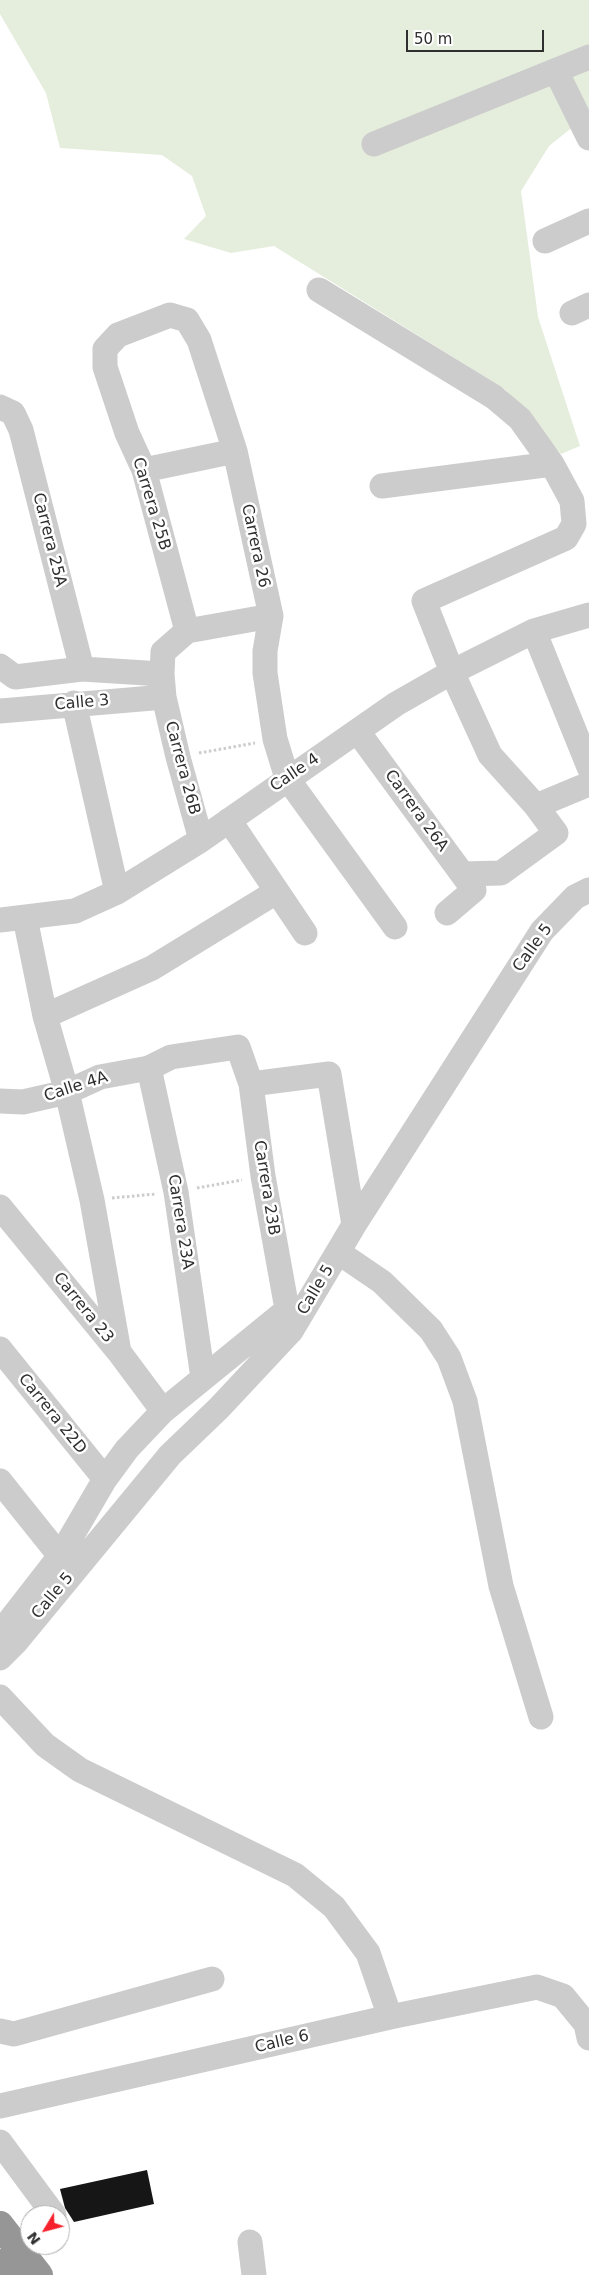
<!DOCTYPE html>
<html>
<head>
<meta charset="utf-8">
<style>
  body { margin:0 }
  #map { position:relative; width:589px; height:2275px; overflow:hidden; background:#fff; font-family:"DejaVu Sans",sans-serif }
  canvas { display:block }
  .north { position:absolute; left:20px; top:2205px; width:50px; height:50px; box-sizing:border-box; background:#fff; border:1px solid #acacac; border-radius:50%; rotate:233deg; font-size:14px; font-weight:700; line-height:20px; text-align:center; color:#2f2f2f }
  .north::after { content:''; display:block; margin:auto; width:18px; height:22px; background:#f6212c; clip-path:polygon(50% 0,100% 100%,50% 72%,0 100%) }
  .scale { position:absolute; left:406px; top:30px; width:138px; height:22px; box-sizing:border-box; border:2px solid #2f2f2f; border-top:0; padding-left:6px; font-size:15px; line-height:18px; white-space:nowrap; color:#2f2f2f; -webkit-text-stroke:4px #fff; paint-order:stroke }
</style>
</head>
<body>
<div id="map">
<canvas width="589" height="2275"></canvas>
<div class="north">N</div>
<div class="scale">50 m</div>
</div>
<script>
const g = document.querySelector('canvas').getContext('2d');
g.lineJoin = 'round';
function paint(path, color) { g.fillStyle = color; g.fill(path, 'evenodd'); }
const toPath = rows => new Path2D(rows.map(r => 'M' + r).join(''));
function stroke(path, color, width, dash) { g.strokeStyle = color; g.lineWidth = width; g.lineCap = dash ? 'butt' : 'round'; g.setLineDash(dash || []); g.stroke(path); }
function write(font, color, halo, rows, align = 'center') {
  g.font = font + ' "DejaVu Sans",sans-serif'; g.lineWidth = 5; g.setLineDash([]); g.textBaseline = 'middle'; g.strokeStyle = halo; g.fillStyle = color; for (const [text, x, y, turn = 0] of rows) {
    g.save(); g.translate(x, y); g.rotate((+turn || 0) * Math.PI / 180); g.textAlign = isNaN(turn) ? turn : align; if (halo) g.strokeText(text, 0, 0); g.fillText(text, 0, 0); g.restore();
  }
}
paint(toPath([
  [0,0,589,0,589,114,549,146,521,191,538,317,580,446,561,454,506,390,274,246,231,253,184,239,206,216,192,176,162,155,60,148,46,93,0,14]
]), '#e5eedc');
paint(toPath([
  [147,2170,154,2204,74,2222,65,2208,60,2189]
]), '#161616');
stroke(toPath([
  [199,753,255,743],
  [197,1188,242,1180],
  [112,1198,156,1194]
]), '#ccc', 3, [2.5, 2.5]);
stroke(toPath([
  [556,71,589,138],
  [374,144,589,57],
  [545,241,589,221],
  [319,290,494,397,520,419,552,464,572,501,574,524,566,538,424,601,452,672,490,755,536,806,556,833,501,873,462,874],
  [572,313,589,305],
  [0,407,13,413,21,430,82,669],
  [144,470,235,451],
  [382,486,552,464],
  [187,631,144,470,127,433,105,367,105,349,118,335,170,315,187,320,199,340,235,451,271,616,265,651,265,673,275,739,287,778,395,927],
  [187,631,163,652,162,674,164,697,178,757,201,840],
  [187,631,271,616],
  [534,631,589,767],
  [0,666,15,677,82,669,162,674],
  [74,703,117,892],
  [0,711,164,697],
  [358,732,474,890,447,913],
  [536,806,589,784],
  [229,820,305,933],
  [25,918,45,1016,67,1092,92,1200,119,1352],
  [0,920,75,911,117,892,201,840,396,704,452,672,534,631,589,615],
  [45,1016,152,968,276,892],
  [149,1068,176,1192,203,1378],
  [251,1084,329,1074,354,1225],
  [0,1101,23,1102,67,1092,100,1077,149,1068,171,1057,238,1047,251,1084,263,1176,291,1331],
  [0,1207,119,1352,163,1411],
  [338,1252,382,1282,431,1330,449,1358,465,1401,501,1586,541,1717],
  [0,1349,105,1479],
  [0,1481,60,1556],
  [4,1628,60,1556,105,1479,127,1449,163,1411,287,1310],
  [0,1658,15,1643,170,1455,219,1408,291,1331,354,1225,542,931,575,897,589,890],
  [0,1697,45,1745,80,1770,295,1875,334,1907,368,1953,390,2017],
  [0,2031,14,2034,212,1979],
  [0,2106,390,2017,537,1987,563,1996,586,2024,589,2038],
  [0,2142,54,2215],
  [250,2242,254,2275]
]), '#ccc', 25);
stroke(toPath([
  [0,2225,39,2275],
  [0,2263,9,2275]
]), '#969696', 28);
write('16px', '#2f2f2f', '#fff', [
  ["Carrera 25B",151,504,73],
  ["Carrera 25A",49,540,76],
  ["Carrera 26",255,546,78],
  ["Calle 3",82,703,-5],
  ["Carrera 26B",182,768,75],
  ["Calle 4",295,773,-34],
  ["Carrera 26A",416,811,54],
  ["Calle 5",533,948,-54],
  ["Calle 4A",76,1087,-18],
  ["Carrera 23B",266,1188,81],
  ["Carrera 23A",180,1222,81],
  ["Calle 5",316,1290,-59],
  ["Carrera 23",83,1308,51],
  ["Carrera 22D",52,1414,51],
  ["Calle 5",53,1596,-50],
  ["Calle 6",282,2042,-13]
]);
</script>
</body>
</html>
